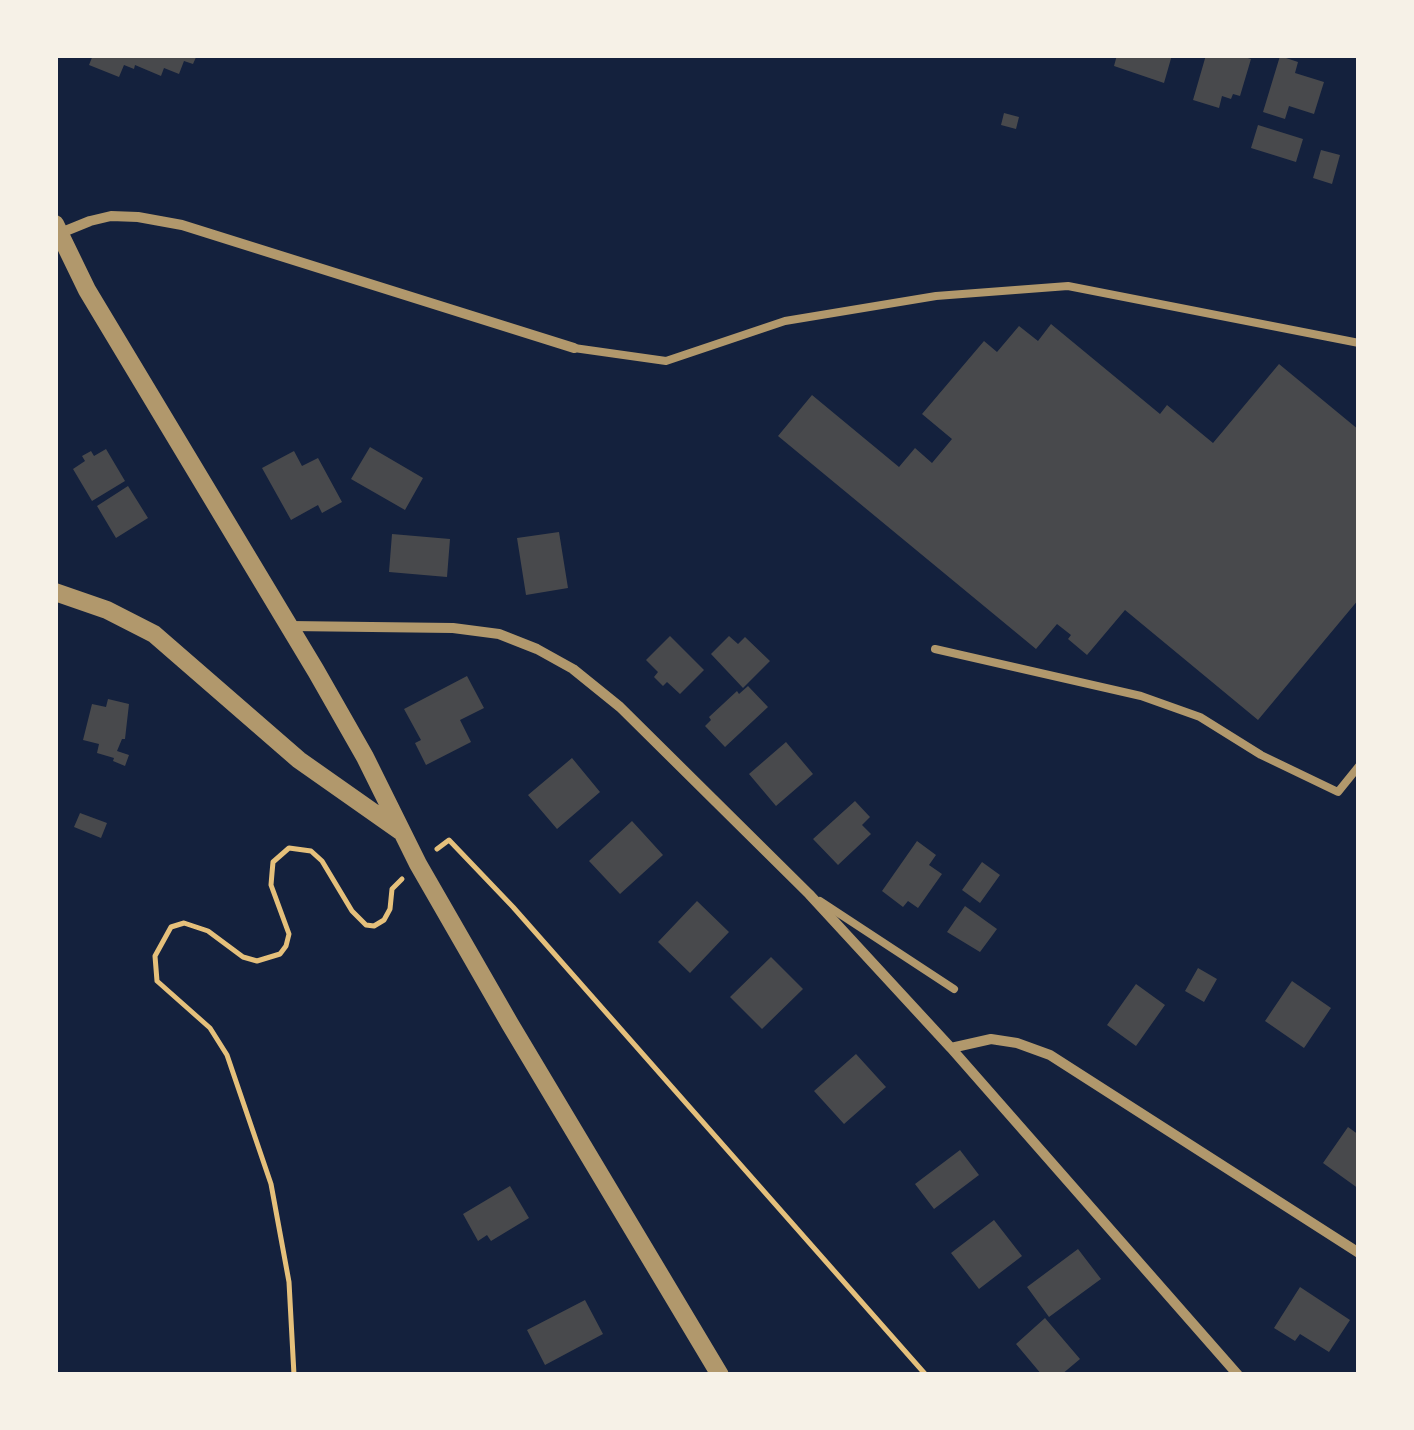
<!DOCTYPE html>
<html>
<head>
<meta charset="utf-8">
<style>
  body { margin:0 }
  #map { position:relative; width:1414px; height:1430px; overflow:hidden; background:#14213d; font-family:"Zilla Slab",serif }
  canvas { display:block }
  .frame { position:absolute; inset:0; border:58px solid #f6f1e7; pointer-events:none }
</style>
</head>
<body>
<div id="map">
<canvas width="1414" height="1430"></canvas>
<div class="frame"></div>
</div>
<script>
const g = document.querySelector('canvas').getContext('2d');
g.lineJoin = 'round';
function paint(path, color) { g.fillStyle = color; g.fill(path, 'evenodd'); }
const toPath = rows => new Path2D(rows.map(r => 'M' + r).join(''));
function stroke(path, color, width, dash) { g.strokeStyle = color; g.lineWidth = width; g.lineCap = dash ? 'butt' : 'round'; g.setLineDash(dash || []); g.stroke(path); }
paint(toPath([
  [93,55,197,55,193,64,184,61,179,74,164,68,161,76,135,65,134,69,124,65,119,77,89,65],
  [1117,55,1172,55,1164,83,1114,66],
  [1206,55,1238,55,1251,59,1240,96,1233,94,1231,99,1222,96,1219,108,1193,100],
  [1280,56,1298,62,1295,73,1324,82,1314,114,1289,106,1285,119,1263,112],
  [1004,113,1019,117,1016,129,1001,125],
  [1258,125,1303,139,1296,162,1251,148],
  [1321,150,1340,155,1332,184,1313,178],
  [1051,324,1160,414,1167,405,1213,443,1279,364,1359,430,1359,599,1258,720,1125,610,1087,655,1068,639,1071,635,1057,624,1036,649,778,436,812,395,899,467,915,448,932,463,952,439,922,414,984,341,997,352,1019,326,1038,341],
  [370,447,423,478,405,510,351,479],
  [106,449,125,481,92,501,73,469,85,461,82,456,91,451,94,456],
  [294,451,302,466,318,458,342,502,322,513,318,505,291,520,262,468],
  [128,486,148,518,116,538,97,506],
  [559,532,568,588,526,595,517,538],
  [392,534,450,539,447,577,389,572],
  [670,636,704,670,680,694,667,682,663,686,654,677,658,672,646,660],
  [729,636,738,644,745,637,770,661,743,688,711,654],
  [467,676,484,708,460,720,471,742,426,765,415,743,421,740,404,709],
  [748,686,768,707,725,747,705,726,711,720,709,717,737,691,739,694],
  [108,699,129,704,125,739,122,739,117,751,129,755,125,766,113,761,114,758,97,753,99,744,83,740,92,704,106,707],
  [786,742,813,774,776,806,749,774],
  [572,758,600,792,557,829,528,795],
  [855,801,870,817,862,825,871,834,838,865,813,839],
  [80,813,107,823,101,838,74,827],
  [632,821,663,855,620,894,589,861],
  [917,841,936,855,929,865,942,874,918,908,908,901,903,907,882,891],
  [982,862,1000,875,980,903,962,890],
  [697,901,729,932,690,973,658,942],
  [965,906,997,929,980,952,947,932],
  [771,957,803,989,762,1029,730,997],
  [1198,968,1217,979,1204,1002,1185,991],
  [1292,981,1331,1008,1304,1048,1265,1021],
  [1136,984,1165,1005,1136,1046,1107,1025],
  [856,1054,886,1087,844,1124,814,1091],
  [1348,1127,1359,1135,1359,1189,1323,1163],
  [960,1150,979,1175,934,1209,915,1184],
  [510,1186,529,1218,491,1241,487,1235,478,1241,463,1214],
  [994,1220,1022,1256,979,1289,951,1253],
  [1078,1249,1101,1279,1049,1317,1027,1287],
  [1300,1287,1350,1320,1329,1352,1300,1334,1295,1341,1274,1328],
  [585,1300,603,1334,545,1365,527,1330],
  [1045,1318,1080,1359,1061,1375,1042,1375,1016,1344]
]), '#48494c');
stroke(toPath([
  [437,849,449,840,513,907,926,1375],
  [294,1375,289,1282,271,1184,227,1055,210,1028,157,981,155,956,171,927,184,923,208,931,243,957,257,961,280,954,286,946,289,934,271,885,272,873,273,862,289,848,311,851,322,861,352,911,366,925,374,926,384,920,390,909,392,889,402,879]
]), '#e5c07b', 5);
stroke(toPath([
  [574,348,666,361,785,321,936,296,1068,286,1359,343],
  [935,649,1141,696,1200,717,1261,755,1338,792,1359,766],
  [820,901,954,989]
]), '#b1986c', 8);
stroke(toPath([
  [58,234,90,221,111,216,138,217,182,225,574,348],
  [290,626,453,628,499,634,537,649,573,669,620,707,809,894,951,1048,1238,1375],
  [951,1048,991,1039,1017,1043,1050,1055,1359,1253]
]), '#b1986c', 10);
stroke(toPath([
  [55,224,87,290,316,671,365,757,418,864,510,1024,720,1375],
  [55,592,107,610,154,634,299,760,400,831]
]), '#b1986c', 18);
</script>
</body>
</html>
